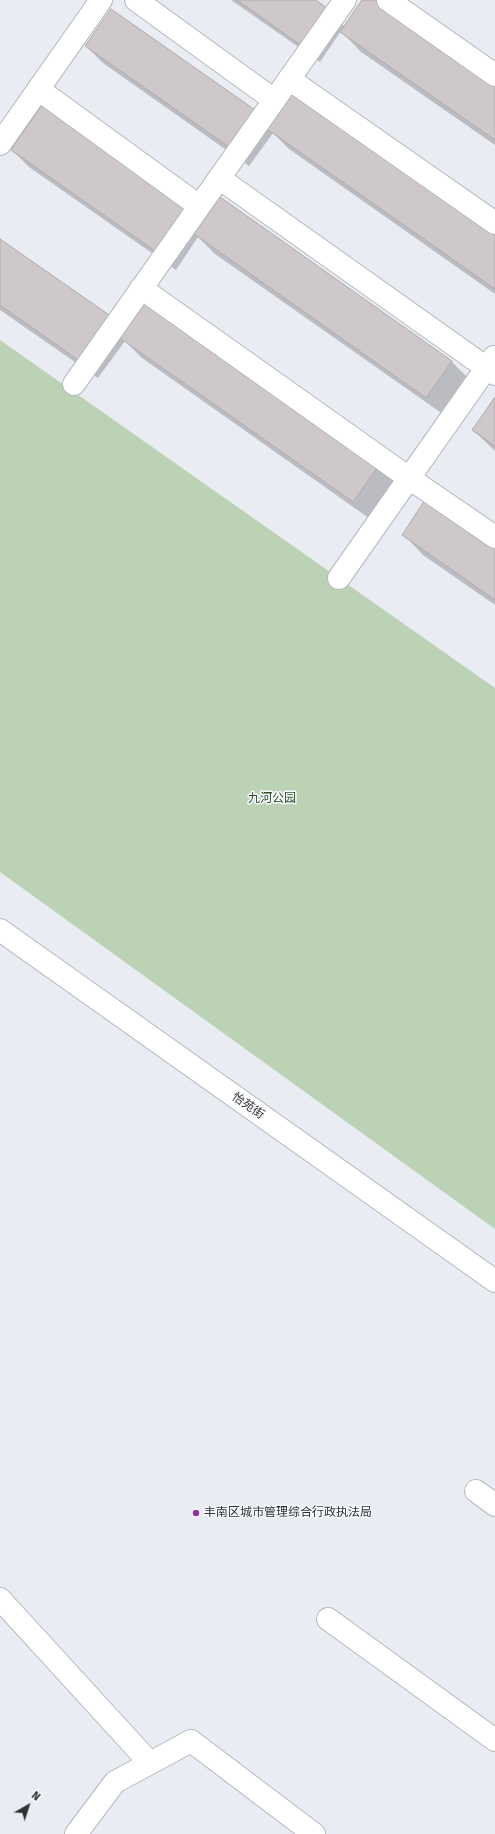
<!DOCTYPE html>
<html>
<head>
<meta charset="utf-8">
<style>
  body { margin:0 }
  #map { position:relative; width:495px; height:1834px; overflow:hidden; background:#e9ecf2; font-family:"Fira Sans",sans-serif }
  canvas { display:block }
  .north { position:absolute; left:8px; top:1786px; width:40px; height:40px; -webkit-text-stroke:3px #f7f9ff; paint-order:stroke; rotate:39deg; font-size:11px; font-weight:700; line-height:16px; text-align:center; color:#2f3032 }
  .north::after { content:''; display:block; margin:auto; width:14px; height:18px; background:#2f3032; clip-path:polygon(50% 0,100% 100%,50% 72%,0 100%) }
</style>
</head>
<body>
<div id="map">
<canvas width="495" height="1834"></canvas>
<div class="north">N</div>
</div>
<script>
const g = document.querySelector('canvas').getContext('2d');
g.lineJoin = 'round';
function paint(path, color) { g.fillStyle = color; g.fill(path, 'evenodd'); }
const toPath = rows => new Path2D(rows.map(r => 'M' + r).join(''));
function stroke(path, color, width, dash) { g.strokeStyle = color; g.lineWidth = width; g.lineCap = dash ? 'butt' : 'round'; g.setLineDash(dash || []); g.stroke(path); }
function write(font, color, halo, rows, align = 'center') {
  g.font = font + ' "Fira Sans","Noto Sans SC",sans-serif'; g.lineWidth = 3; g.setLineDash([]); g.textBaseline = 'middle'; g.strokeStyle = halo; g.fillStyle = color; for (const [text, x, y, turn = 0] of rows) {
    g.save(); g.translate(x, y); g.rotate((+turn || 0) * Math.PI / 180); g.textAlign = isNaN(turn) ? turn : align; if (halo) g.strokeText(text, 0, 0); g.fillText(text, 0, 0); g.restore();
  }
}
paint(toPath([
  [0,340,495,688,495,1229,0,872]
]), '#bbd2b5');
paint(toPath([
  [231,0,314,0,327,9,345,27,363,0,372,0,495,86,495,145,361,52,341,31,320,62],
  [86,46,257,113,495,235,495,294,289,149,273,133,249,166,103,63],
  [12,150,189,209,203,223,451,361,471,381,447,417,215,254,198,237,176,270,29,167],
  [0,240,112,318,126,332,378,465,398,486,373,521,142,358,125,341,98,378,0,310],
  [495,399,495,451,473,430],
  [403,534,495,546,495,605,423,555]
]), '#0003');
const building = toPath([
  [237,0,316,0,328,9,302,46,237,0],
  [362,0,374,0,495,85,495,140,340,32,362,0],
  [111,9,258,112,232,149,85,46,111,9],
  [293,92,495,234,495,289,267,129,293,92],
  [42,105,189,208,158,253,11,150,42,105],
  [220,197,452,361,426,398,194,234,220,197],
  [0,239,112,317,81,362,0,305,0,239],
  [146,301,379,465,353,502,120,338,146,301],
  [495,397,495,446,472,430,495,397],
  [427,497,495,545,495,600,402,535,427,497]
]);
paint(building, '#cfc8cb');
stroke(building, '#b0a9ac', 1);
const minor = toPath([
  [136,0,274,100],
  [388,0,495,75],
  [289,79,495,223],
  [38,89,199,206],
  [0,144,101,0],
  [219,178,495,374],
  [141,288,409,478,495,537],
  [74,384,345,0],
  [339,578,494,357],
  [476,1491,495,1505],
  [0,1599,150,1763],
  [328,1619,495,1740],
  [76,1834,115,1782,191,1741,314,1834]
]);
const tertiary = toPath([
  [0,930,495,1281]
]);
stroke(minor, '#b5b8bd', 24);
stroke(tertiary, '#b5b8bd', 24);
stroke(minor, '#fff', 22);
stroke(tertiary, '#fff', 22);
for (const [x, y, r, color] of [
  [196,1513,4,"#92349d"]
]) { const dot = new Path2D(); dot.arc(x, y, r, 0, 2 * Math.PI); g.fillStyle = color; g.fill(dot); stroke(dot, '#f7f9ff', 1.5); }
write('12px', '#2a511f', '#f7f9ff', [
  ["九河公园",272,799]
]);
write('12px', '#2f3032', '#f7f9ff', [
  ["怡苑街",248,1106,35]
]);
write('12px', '#2f3032', '#f7f9ff', [
  ["丰南区城市管理综合行政执法局",204,1513]
], 'left');
</script>
</body>
</html>
